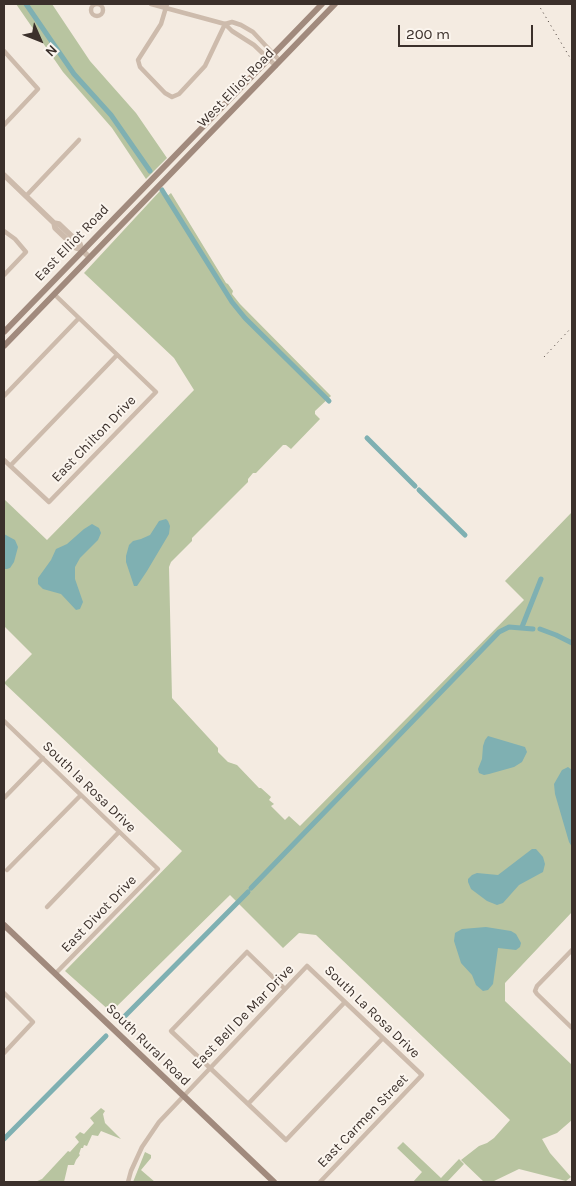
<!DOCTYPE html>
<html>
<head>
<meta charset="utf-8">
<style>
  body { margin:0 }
  #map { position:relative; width:576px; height:1186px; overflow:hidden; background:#f4ebe1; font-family:Karla,sans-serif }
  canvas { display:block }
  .frame { position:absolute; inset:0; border:5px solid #3b302b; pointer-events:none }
  .north { position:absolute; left:15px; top:15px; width:50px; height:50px; -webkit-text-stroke:4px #fbf5ee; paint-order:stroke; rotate:134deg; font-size:14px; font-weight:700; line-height:20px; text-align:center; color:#3b302b }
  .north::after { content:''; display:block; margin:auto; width:18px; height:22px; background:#3b302b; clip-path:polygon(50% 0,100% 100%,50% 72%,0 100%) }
  .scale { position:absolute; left:398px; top:25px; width:135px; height:22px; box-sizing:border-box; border:2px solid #3b302b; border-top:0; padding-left:6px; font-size:15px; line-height:18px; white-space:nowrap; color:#3b302b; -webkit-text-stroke:4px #fbf5ee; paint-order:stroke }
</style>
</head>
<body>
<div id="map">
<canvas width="576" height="1186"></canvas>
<div class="frame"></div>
<div class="north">N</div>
<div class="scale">200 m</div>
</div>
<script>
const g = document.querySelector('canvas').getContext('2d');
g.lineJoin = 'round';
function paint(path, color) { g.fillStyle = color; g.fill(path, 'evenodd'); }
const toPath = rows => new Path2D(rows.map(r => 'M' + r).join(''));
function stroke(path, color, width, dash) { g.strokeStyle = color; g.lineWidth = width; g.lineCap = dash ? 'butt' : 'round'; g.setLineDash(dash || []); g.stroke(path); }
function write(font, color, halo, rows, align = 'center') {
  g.font = font + ' Karla,sans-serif'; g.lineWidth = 4; g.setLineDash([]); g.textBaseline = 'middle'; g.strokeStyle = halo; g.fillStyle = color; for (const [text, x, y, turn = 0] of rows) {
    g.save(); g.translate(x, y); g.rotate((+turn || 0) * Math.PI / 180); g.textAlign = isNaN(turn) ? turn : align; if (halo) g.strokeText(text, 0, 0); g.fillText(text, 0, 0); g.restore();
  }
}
paint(toPath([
  [16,4,52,4,90,61,136,113,167,158,146,179,112,128,63,72],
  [160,191,165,198,171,193,226,283,228,284,233,291,232,294,240,304,331,396,315,411,315,414,320,419,291,449,286,445,283,445,256,473,253,473,248,479,248,482,192,538,192,541,171,562,169,567,172,698,218,748,218,752,228,762,237,765,259,788,261,788,271,797,269,800,274,804,271,806,285,820,289,816,300,826,524,600,505,581,572,512,572,912,505,983,505,1001,572,1065,572,1120,557,1133,542,1139,550,1153,571,1177,566,1181,519,1169,492,1182,484,1182,461,1160,479,1146,487,1143,494,1138,510,1120,316,935,299,933,283,948,230,895,111,1012,65,971,182,851,4,683,32,654,4,626,4,499,47,540,194,390,174,358,84,273],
  [101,1108,105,1111,103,1114,105,1123,121,1139,101,1131,98,1136,92,1135,87,1146,84,1145,83,1148,81,1148,79,1154,80,1155,76,1160,74,1165,68,1165,64,1182,35,1182,42,1179,68,1151,70,1152,79,1142,75,1137,80,1132,84,1134,94,1123,90,1118],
  [403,1142,441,1178,459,1159,464,1164,447,1182,413,1182,422,1172,397,1148],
  [145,1152,151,1155,151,1158,141,1170,155,1182,133,1182]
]), '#b8c4a0');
paint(toPath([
  [166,519,168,521,170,526,169,534,147,571,137,586,134,586,126,562,126,556,129,545,133,541,141,539,150,535,159,521],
  [92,524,99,528,101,533,98,540,80,558,75,567,75,579,83,602,80,609,76,610,61,594,43,589,38,584,38,578,51,560,56,549,67,544,84,529],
  [4,534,15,540,18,547,14,562,10,568,7,569,4,569],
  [488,736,525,747,527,752,522,762,514,767,489,774,484,775,479,773,478,769,482,759,483,746,485,740],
  [568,767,572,770,572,847,569,842,555,794,554,784,562,770],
  [532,849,536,849,543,857,545,864,543,872,519,885,503,903,497,905,487,901,471,889,468,882,468,879,472,875,477,873,498,875],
  [486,927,511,931,516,934,521,943,520,947,516,950,498,948,493,984,488,990,483,991,476,985,472,975,461,963,454,941,455,933,462,929]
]), '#7fb0b2');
stroke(toPath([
  [26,4,74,74,111,115,150,171],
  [162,190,232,302,245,318,329,401],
  [367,438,415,486],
  [419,490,465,535],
  [522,627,541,579],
  [540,629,556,635,572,643],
  [251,888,499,632,509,627,533,629],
  [120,1021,248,892],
  [4,1139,106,1036]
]), '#7fb0b2', 5);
stroke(toPath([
  '91 10a6 6 0 1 1 12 0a6 6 0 1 1-12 0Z',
  [151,4,225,24,232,22,241,25,253,32,280,61],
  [167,4,161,24,138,60,140,67,165,93,172,97,179,94,205,66,225,24],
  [225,24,232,31,254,45,276,66],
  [4,51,38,89,4,125],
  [26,196,79,140],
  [4,231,15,239,26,252,4,275],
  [4,396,79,318],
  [4,460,49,502,156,392,54,294],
  [10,466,117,355],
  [4,721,158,869,55,974],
  [4,798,43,758],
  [7,870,81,795],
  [47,907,119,832],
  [572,950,537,986,535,991,537,994,572,1028],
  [285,989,247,952,171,1031,286,1140,383,1038],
  [4,993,33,1022,4,1053],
  [248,1104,345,1002],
  [128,1182,131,1171,142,1147,159,1122,307,966,422,1075,320,1182]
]), '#cdbbac', 4.5);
stroke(toPath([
  [4,175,54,223,55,228,76,248,82,250,89,257],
  [54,223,59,224,80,244,82,250]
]), '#cdbbac', 5.5);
stroke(toPath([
  [4,332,322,4],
  [4,346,335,4],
  [4,925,274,1182]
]), '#a18a7d', 6);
stroke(toPath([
  [538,4,572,61],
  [544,357,572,327]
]), '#3b302b', 1, [1, 4]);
write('14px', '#3b302b', '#fbf5ee', [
  ["West Elliot Road",236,88,-46],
  ["East Elliot Road",72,243,-46],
  ["East Chilton Drive",94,439,-46],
  ["South la Rosa Drive",89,787,44],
  ["East Divot Drive",99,914,-46],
  ["South La Rosa Drive",372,1012,44],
  ["East Bell De Mar Drive",243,1017,-46],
  ["South Rural Road",148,1045,44],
  ["East Carmen Street",363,1121,-46]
]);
</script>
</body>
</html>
